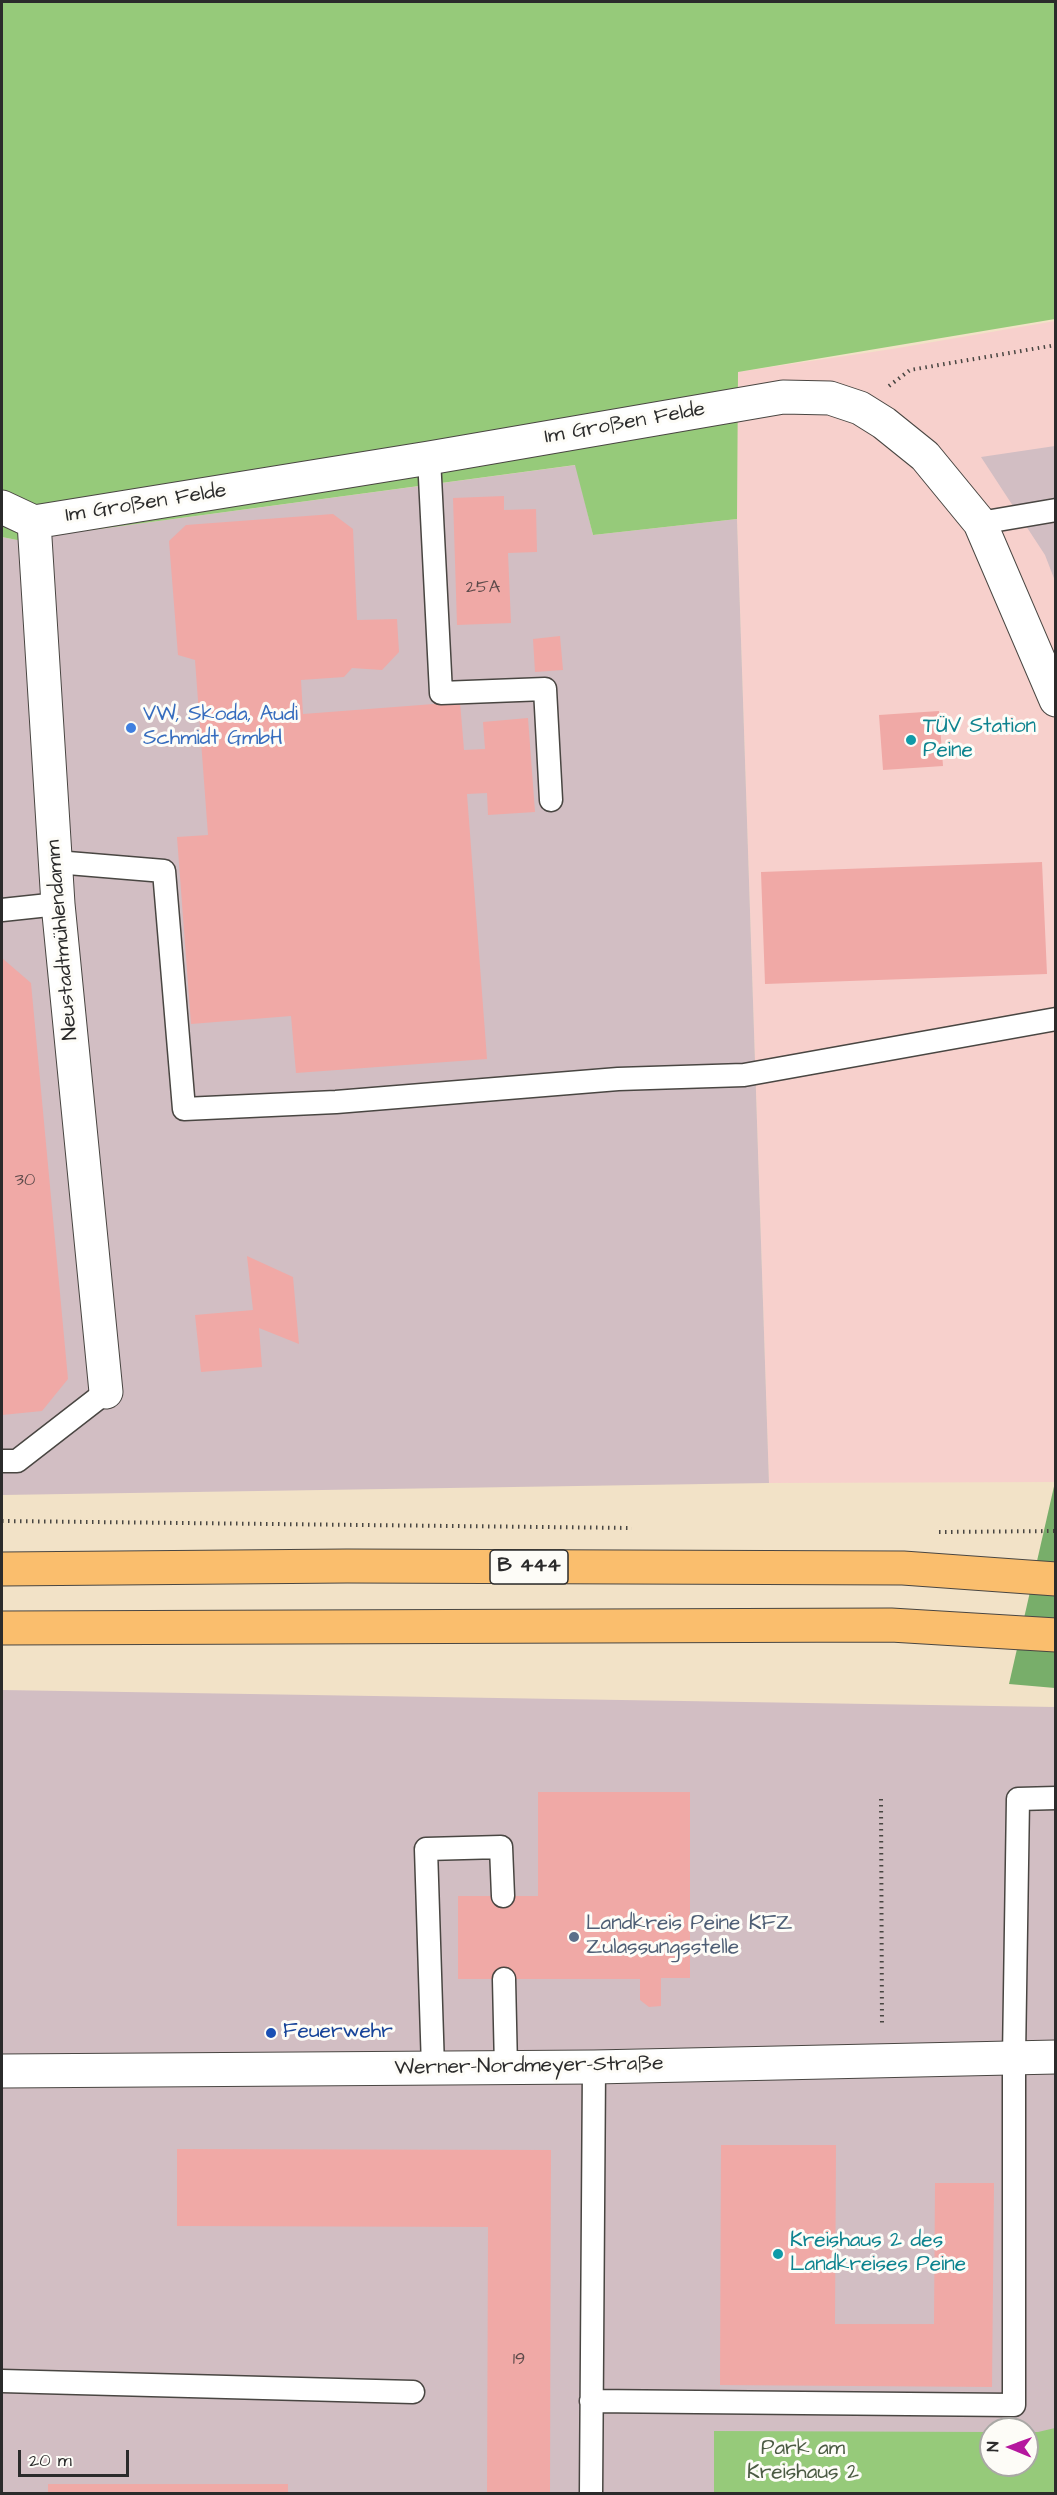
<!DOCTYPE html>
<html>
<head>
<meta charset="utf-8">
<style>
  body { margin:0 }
  #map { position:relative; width:1057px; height:2495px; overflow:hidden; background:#f2e2c7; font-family:"Architects Daughter",sans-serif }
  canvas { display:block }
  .frame { position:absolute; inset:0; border:3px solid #2b2b2b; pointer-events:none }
  .north { position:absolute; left:979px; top:2417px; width:60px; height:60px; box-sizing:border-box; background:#fdfcf7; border:2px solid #a9a8a5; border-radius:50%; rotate:271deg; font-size:16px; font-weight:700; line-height:24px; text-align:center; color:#2b2b2b }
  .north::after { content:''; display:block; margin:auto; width:21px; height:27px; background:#b5179e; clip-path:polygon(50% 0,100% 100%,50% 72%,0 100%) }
  .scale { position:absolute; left:18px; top:2450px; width:111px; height:27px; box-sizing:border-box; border:3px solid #2b2b2b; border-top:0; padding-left:8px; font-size:18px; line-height:21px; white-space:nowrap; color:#2b2b2b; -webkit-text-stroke:4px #fdfcf7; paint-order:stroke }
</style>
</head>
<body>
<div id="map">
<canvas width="1057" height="2495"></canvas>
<div class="frame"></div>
<div class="north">N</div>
<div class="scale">20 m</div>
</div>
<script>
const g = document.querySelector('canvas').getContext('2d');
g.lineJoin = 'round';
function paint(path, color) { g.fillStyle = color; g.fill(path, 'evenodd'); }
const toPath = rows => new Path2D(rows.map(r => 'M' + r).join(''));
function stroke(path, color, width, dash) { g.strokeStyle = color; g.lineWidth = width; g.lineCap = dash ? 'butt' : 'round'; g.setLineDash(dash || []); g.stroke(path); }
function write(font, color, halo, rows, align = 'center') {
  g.font = font + ' "Architects Daughter",sans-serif'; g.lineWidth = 6; g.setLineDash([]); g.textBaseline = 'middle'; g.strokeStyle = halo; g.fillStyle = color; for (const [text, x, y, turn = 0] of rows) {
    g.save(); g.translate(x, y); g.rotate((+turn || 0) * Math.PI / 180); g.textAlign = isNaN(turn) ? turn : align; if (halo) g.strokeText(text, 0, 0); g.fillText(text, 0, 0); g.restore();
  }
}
paint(toPath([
  [1055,321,1055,1482,769,1483,737,519,737,372,892,349]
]), '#f7d0cc');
paint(toPath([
  [1055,446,1055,581,1045,555,981,457],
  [576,465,593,535,737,519,769,1483,2,1495,2,537,17,540],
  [2,1690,1055,1707,1055,2493,2,2493],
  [991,2429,1027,2429,1027,2465,991,2465]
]), '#d2bec3');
paint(toPath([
  [2,2,1055,2,1055,319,738,372,737,519,593,535,575,465,17,540,2,537],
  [1055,2428,1055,2493,714,2493,714,2431,991,2432,991,2465,1027,2465,1027,2432,1038,2432]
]), '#96ca7a');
paint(toPath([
  [1055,1482,1055,1688,1009,1684]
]), '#78ae6a');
paint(toPath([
  [504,496,504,510,536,509,537,552,508,553,511,623,457,625,453,498],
  [333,514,353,529,357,620,397,619,399,652,382,670,352,668,344,677,301,680,303,714,460,702,464,750,485,749,483,722,528,718,535,812,488,815,487,793,467,794,487,1059,296,1073,291,1016,191,1024,177,837,208,835,195,660,178,655,169,541,186,525],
  [560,636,563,670,535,672,533,639],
  [939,711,943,766,883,770,879,715],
  [1042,862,1047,974,765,984,761,872],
  [2,958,31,983,68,1379,42,1411,2,1415],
  [247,1256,293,1277,299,1344,259,1328,262,1367,201,1372,195,1315,253,1310],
  [538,1792,690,1792,690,1978,661,1978,661,2006,649,2007,640,2000,640,1979,458,1979,458,1896,538,1896],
  [721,2145,836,2145,835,2324,934,2324,935,2183,994,2183,992,2387,720,2385],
  [177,2149,551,2150,550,2494,487,2494,488,2227,177,2226],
  [48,2484,288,2484,288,2494,48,2494]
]), '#f0a9a6');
const lane = toPath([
  [429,458,441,693,545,689,551,800],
  [980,523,1056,510],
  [56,862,164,871,184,1109,336,1102,618,1079,744,1075,1056,1019],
  [2,910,58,904],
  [2,1461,17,1461,106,1392],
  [504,1979,506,2068],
  [433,2068,426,1849,501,1847,503,1896],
  [2,2381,413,2392],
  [591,2401,1014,2405,1014,2057,1018,1799,1056,1798],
  [591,2494,594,2067]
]);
const street = toPath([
  [2,507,34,522,58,904,106,1392],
  [34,522,429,458,783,397,830,398,860,408,884,423,925,456,980,523,1056,700],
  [2,2071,594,2067,1056,2057]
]);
const highway = toPath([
  [2,1569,347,1566,903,1568,1056,1579],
  [2,1628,891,1625,1056,1635]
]);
stroke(lane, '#494642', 25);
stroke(street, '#494642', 35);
stroke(highway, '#494642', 35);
stroke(toPath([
  [889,386,910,370,1056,345],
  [2,1521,632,1528],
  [939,1532,1056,1531],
  [881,1799,882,2026]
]), '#494642', 4, [1.5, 4.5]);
stroke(lane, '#fff', 22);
stroke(street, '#fff', 33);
stroke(highway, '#fabe6d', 33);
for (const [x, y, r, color] of [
  [131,728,6,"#3f7fe0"],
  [911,740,6,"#0f9aa8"],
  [574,1937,6,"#5c6f8a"],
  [271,2033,6,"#1a4fb4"],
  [778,2254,6,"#0f9aa8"]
]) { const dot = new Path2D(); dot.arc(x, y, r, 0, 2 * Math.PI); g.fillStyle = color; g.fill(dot); stroke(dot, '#fdfcf7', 2); }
write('18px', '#5c4a4a', null, [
  ["25A",483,588],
  ["30",25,1181],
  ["19",519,2360]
]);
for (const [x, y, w] of [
  [529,1567,78]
]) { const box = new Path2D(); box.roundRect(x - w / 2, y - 17, w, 34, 4.5); g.fillStyle = '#fdfcf7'; g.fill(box); stroke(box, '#2b2b2b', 1.5); }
write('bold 20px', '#2b2b2b', null, [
  ["B 444",529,1567]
]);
write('21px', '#2b2b2b', '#fdfcf7', [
  ["Im Großen Felde",625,424,-10],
  ["Im Großen Felde",146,504,-9],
  ["Neustadtmühlendamm",63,940,-95],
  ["Werner-Nordmeyer-Straße",529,2067,-1]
]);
write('21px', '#366cbe', '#fdfcf7', [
  ["VW, Skoda, Audi",143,716],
  ["Schmidt GmbH",143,740]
], 'left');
write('21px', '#0d838f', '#fdfcf7', [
  ["TÜV Station",923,728],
  ["Peine",923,752],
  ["Kreishaus 2 des",790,2242],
  ["Landkreises Peine",790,2266]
], 'left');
write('21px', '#4e5e75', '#fdfcf7', [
  ["Landkreis Peine KFZ",586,1925],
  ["Zulassungsstelle",586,1949]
], 'left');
write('21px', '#164399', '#fdfcf7', [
  ["Feuerwehr",283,2033]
], 'left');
write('21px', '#4b5b43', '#fdfcf7', [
  ["Park am",803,2450],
  ["Kreishaus 2",803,2474]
]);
</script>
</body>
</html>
